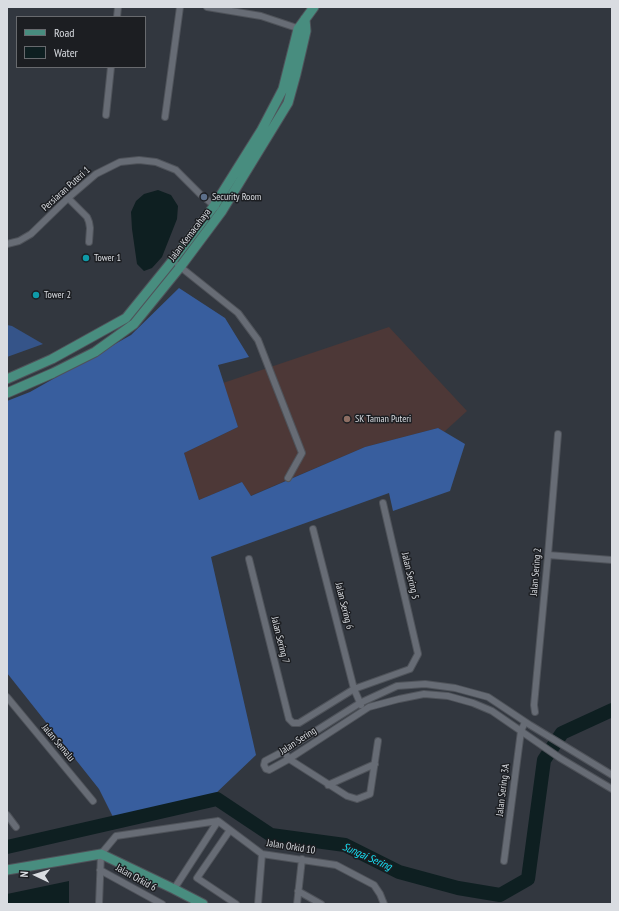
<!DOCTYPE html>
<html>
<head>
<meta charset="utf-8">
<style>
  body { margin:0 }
  #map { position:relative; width:619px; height:911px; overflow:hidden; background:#32373f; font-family:"PT Sans Narrow",sans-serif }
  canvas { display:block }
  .frame { position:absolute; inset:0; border:8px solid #d9dce1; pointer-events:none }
  .legend { position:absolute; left:16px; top:16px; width:130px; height:52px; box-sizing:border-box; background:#1c1e22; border:1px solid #686a6e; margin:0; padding:5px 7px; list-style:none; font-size:12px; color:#d9dce1 }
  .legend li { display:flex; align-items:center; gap:8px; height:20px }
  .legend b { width:20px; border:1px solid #686a6e }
  .north { position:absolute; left:16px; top:855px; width:40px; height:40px; -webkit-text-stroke:3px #1c1e22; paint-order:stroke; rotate:274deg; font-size:11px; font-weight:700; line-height:16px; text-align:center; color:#d9dce1 }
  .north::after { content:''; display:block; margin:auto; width:14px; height:18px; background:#d9dce1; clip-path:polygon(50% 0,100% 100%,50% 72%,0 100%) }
</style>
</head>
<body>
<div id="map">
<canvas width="619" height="911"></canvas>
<div class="frame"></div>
<ul class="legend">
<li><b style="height:5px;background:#488d7f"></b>Road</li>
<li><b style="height:11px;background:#0e1f21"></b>Water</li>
</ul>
<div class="north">N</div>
</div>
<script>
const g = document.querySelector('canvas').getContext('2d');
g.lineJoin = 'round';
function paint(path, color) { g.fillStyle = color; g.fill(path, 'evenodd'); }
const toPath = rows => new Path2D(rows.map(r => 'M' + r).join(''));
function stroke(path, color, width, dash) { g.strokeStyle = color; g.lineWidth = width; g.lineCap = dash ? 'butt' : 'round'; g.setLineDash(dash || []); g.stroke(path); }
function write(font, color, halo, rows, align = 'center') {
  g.font = font + ' "PT Sans Narrow",sans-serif'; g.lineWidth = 3; g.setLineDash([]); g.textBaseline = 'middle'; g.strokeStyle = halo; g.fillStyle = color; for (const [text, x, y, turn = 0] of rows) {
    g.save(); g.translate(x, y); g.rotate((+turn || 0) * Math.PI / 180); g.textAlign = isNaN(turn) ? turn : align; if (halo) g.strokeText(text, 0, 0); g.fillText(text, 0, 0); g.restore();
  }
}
paint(toPath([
  [389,327,467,411,444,432,438,428,365,447,250,496,242,482,199,500,184,453,238,427,223,383]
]), '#4d3837');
paint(toPath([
  [7,325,12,326,43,344,7,357]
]), '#355489');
paint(toPath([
  [179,288,225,318,249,357,218,365,238,427,184,453,199,500,242,482,251,496,365,447,438,428,465,444,450,491,393,511,389,493,211,557,256,755,214,795,114,819,99,789,7,673,7,401,30,392,131,335]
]), '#385e9e');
paint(toPath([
  [158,190,171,195,178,206,177,219,162,257,152,268,144,271,137,264,132,229,131,212,136,201,144,194],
  [69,881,69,904,7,904,7,894]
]), '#0e1f21');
stroke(toPath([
  [7,847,217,799,271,835,345,845,399,872,458,888,500,895,528,879,544,760,562,733,612,710]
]), '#0e1f21', 14);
const street = toPath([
  [207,7,261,16,300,29],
  [117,17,118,7],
  [106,115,111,67],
  [165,117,180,7],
  [68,198,87,217,89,222,90,228,89,242],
  [7,244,19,241,31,234,68,198,96,174,120,162,139,160,156,162,176,170,200,194,216,207],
  [178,265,238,313,258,340,302,453,288,478],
  [313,529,354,689,361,705],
  [548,555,612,560],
  [249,559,289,719,293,723,299,723,354,689,410,669,418,654,383,503],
  [7,697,93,801],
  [535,712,534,705,548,555,558,434],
  [287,756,289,759,347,796,357,799,370,794,378,741],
  [612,775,530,725,488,697,455,688,425,684,397,686,360,703,284,751,265,761,264,765,266,769,269,770,289,759,369,707,399,699,424,694,448,696,473,703,492,711,560,758,612,789],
  [328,785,375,764],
  [7,815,16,827],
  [230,830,197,878,236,904],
  [504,861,521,731,525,722],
  [100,870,162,904],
  [174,889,218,821],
  [298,891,321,904],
  [99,904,101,854,116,836,218,821,262,854,336,865,374,885,380,894,384,904],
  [258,904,262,854],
  [297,904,302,859]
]);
const secondary = toPath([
  [7,379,52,359,126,318,173,260,214,206,261,131,283,89,298,29,314,7],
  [7,393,53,373,95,352,134,324,181,266,222,211,288,103,296,74,306,31,305,19],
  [7,870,101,854,174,889,203,904]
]);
stroke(street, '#4f535a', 8);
stroke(secondary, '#4f535a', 11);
stroke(street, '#676c75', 6);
stroke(secondary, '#488d7f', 9);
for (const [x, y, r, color] of [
  [204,197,4,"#5c6f8a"],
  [86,258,4,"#0f9aa8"],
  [36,295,4,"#0f9aa8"],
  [347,419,4,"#8d6e63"]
]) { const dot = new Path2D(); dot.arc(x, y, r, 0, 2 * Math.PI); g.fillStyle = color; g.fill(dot); stroke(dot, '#1c1e22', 1.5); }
write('10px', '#d9dce1', '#1c1e22', [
  ["Persiaran Puteri 1",66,189,-42],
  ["Jalan Kemacahaya",190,235,-53],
  ["Jalan Sering 2",536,572,-85],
  ["Jalan Sering 5",410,576,77],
  ["Jalan Sering 6",344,606,76],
  ["Jalan Sering 7",280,640,76],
  ["Jalan Sering",298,741,-33],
  ["Jalan Semalu",58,743,50],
  ["Jalan Sering 3A",503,790,-83],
  ["Jalan Orkid 10",291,847,9],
  ["Jalan Orkid 6",136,878,29]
]);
write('10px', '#d9dce1', '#1c1e22', [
  ["Security Room",212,197],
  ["Tower 1",94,258],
  ["Tower 2",44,295],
  ["SK Taman Puteri",355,419]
], 'left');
write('italic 11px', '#14e4f8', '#1c1e22', [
  ["Sungai Sering",367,857,24]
]);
</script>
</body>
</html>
